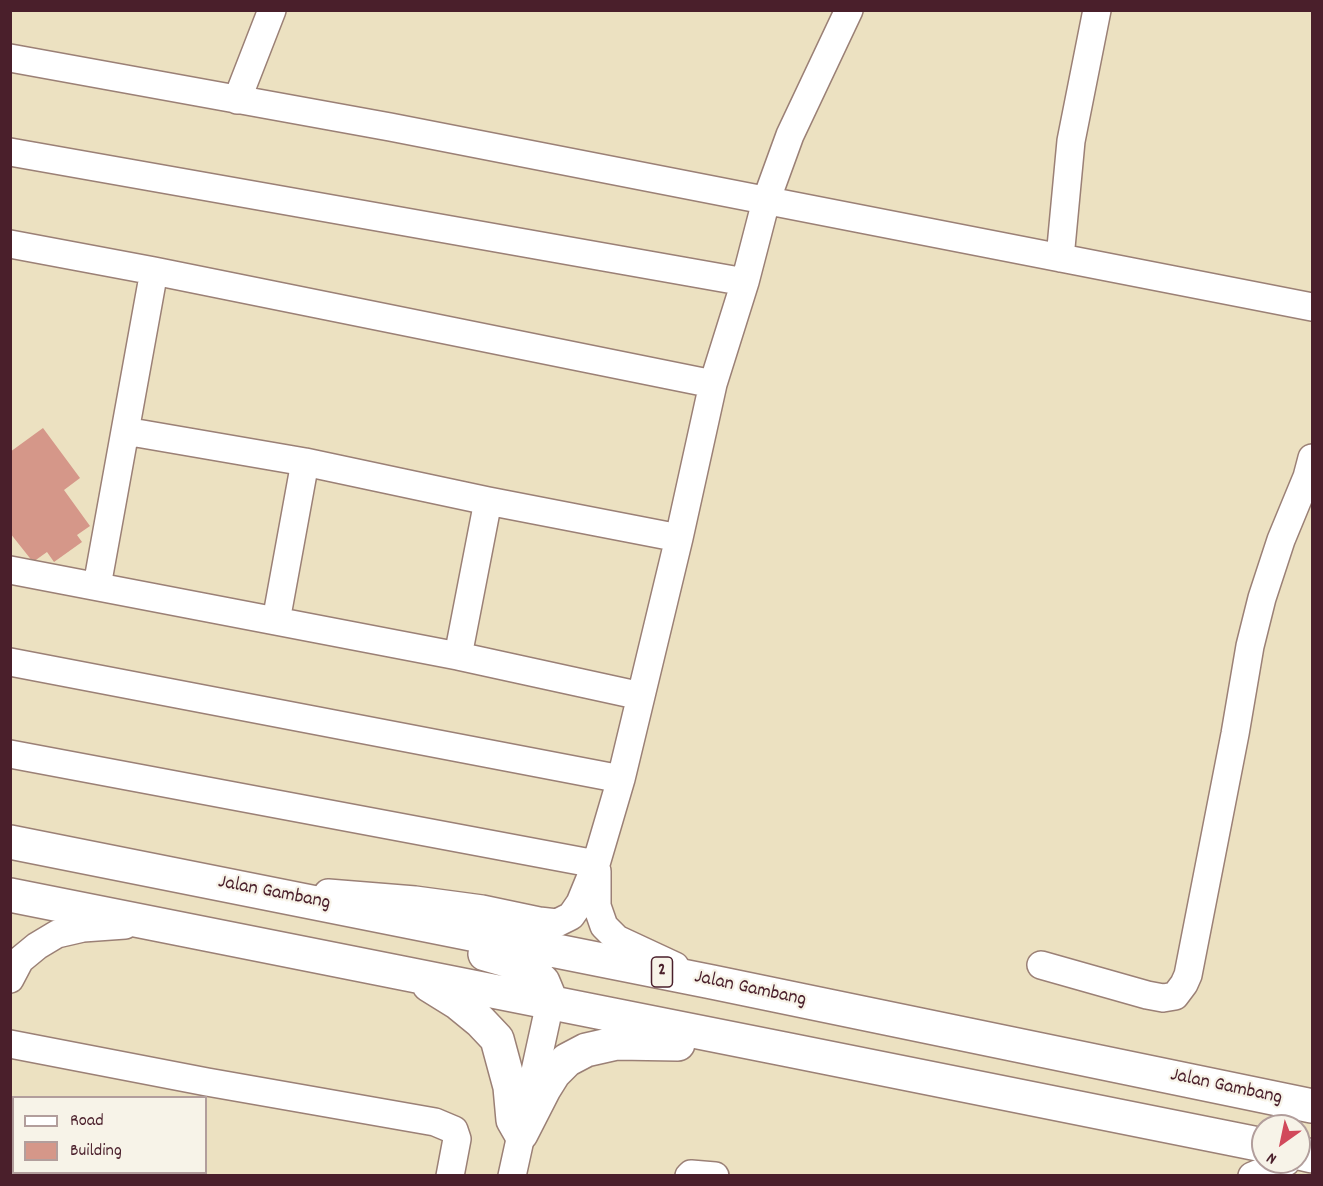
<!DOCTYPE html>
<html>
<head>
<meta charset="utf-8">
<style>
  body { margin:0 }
  #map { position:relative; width:1323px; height:1186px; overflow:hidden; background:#ece1c1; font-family:Dekko,sans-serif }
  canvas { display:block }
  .frame { position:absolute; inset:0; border:12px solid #4a1f2b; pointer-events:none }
  .legend { position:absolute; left:12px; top:1096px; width:195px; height:78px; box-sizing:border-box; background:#f7f3e8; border:2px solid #b29e9c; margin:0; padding:8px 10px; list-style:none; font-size:18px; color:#4a1f2b }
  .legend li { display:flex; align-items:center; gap:12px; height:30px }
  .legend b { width:30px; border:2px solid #b29e9c }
  .north { position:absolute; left:1251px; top:1114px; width:60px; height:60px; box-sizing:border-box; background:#f7f3e8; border:2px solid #b29e9c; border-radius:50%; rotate:213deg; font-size:16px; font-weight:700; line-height:24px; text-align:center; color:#4a1f2b }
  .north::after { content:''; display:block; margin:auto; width:21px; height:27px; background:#d1495b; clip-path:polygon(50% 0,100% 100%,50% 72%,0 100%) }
</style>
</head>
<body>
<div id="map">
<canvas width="1323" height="1186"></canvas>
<div class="frame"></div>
<ul class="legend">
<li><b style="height:8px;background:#fff"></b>Road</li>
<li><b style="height:16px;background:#d59789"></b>Building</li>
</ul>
<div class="north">N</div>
</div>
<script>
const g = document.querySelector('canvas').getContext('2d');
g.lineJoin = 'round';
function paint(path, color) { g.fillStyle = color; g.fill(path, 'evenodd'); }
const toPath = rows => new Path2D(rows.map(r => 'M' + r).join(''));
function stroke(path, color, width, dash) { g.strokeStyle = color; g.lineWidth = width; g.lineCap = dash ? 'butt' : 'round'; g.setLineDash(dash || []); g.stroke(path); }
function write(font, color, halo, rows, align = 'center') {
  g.font = font + ' Dekko,sans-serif'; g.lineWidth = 4.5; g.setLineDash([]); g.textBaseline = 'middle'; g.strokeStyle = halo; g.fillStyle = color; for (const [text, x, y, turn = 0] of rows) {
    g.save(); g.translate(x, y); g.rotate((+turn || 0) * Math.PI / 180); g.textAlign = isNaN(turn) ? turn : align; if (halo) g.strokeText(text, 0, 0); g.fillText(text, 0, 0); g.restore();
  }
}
paint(toPath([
  [43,428,80,478,64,490,90,526,77,535,82,542,54,562,47,552,33,562,10,533,10,452]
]), '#d59789');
const minor = toPath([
  [10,58,390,127,1312,307],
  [237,100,272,10],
  [10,152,745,282],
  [10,244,154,271,713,384],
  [1060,258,1071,141,1097,10],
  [125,431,305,462,488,501,679,538],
  [10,570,458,656,641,696],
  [97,586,154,271],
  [276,621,305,462],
  [458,656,488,501],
  [10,662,621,779],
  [10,754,596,864],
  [597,871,597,906,604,926,617,939,675,966],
  [328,893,415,900,482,909,539,921,557,923,571,916,580,903,596,864,621,779,679,538,713,384,745,282,766,201,790,135,849,10],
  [1041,965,1147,995,1163,998,1175,996,1184,984,1188,975,1235,734,1250,646,1262,598,1281,540,1307,477,1312,458],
  [10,979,20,960,37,946,57,934,83,928,125,925],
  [10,1044,207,1082,435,1122,454,1130,457,1139,450,1176],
  [10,1125,14,1126],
  [154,1176,155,1172],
  [186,1176,187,1172],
  [512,1176,550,1003],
  [689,1176,691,1174,715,1176],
  [1252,1176,1286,1162]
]);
const highway = toPath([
  [10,842,712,982,1312,1106],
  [10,895,789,1050,1263,1145],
  [485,954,516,963,531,970,543,982,548,994,550,1003],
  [429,985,458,1003,480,1021,497,1039,510,1087,513,1120,521,1134],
  [521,1134,544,1089,554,1073,567,1060,586,1050,617,1043,678,1044],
  [1299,1153,1312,1156]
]);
stroke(minor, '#9b8076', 30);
stroke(highway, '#9b8076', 36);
stroke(minor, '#fff', 27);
stroke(highway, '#fff', 33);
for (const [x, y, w] of [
  [662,972,21]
]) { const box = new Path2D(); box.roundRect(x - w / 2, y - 15, w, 30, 4.5); g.fillStyle = '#f7f3e8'; g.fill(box); stroke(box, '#4a1f2b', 1.5); }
write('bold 18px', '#4a1f2b', null, [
  ["2",662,972]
]);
write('20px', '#4a1f2b', '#f7f3e8', [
  ["Jalan Gambang",274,894,11],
  ["Jalan Gambang",750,990,12],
  ["Jalan Gambang",1226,1088,12]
]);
</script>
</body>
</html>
